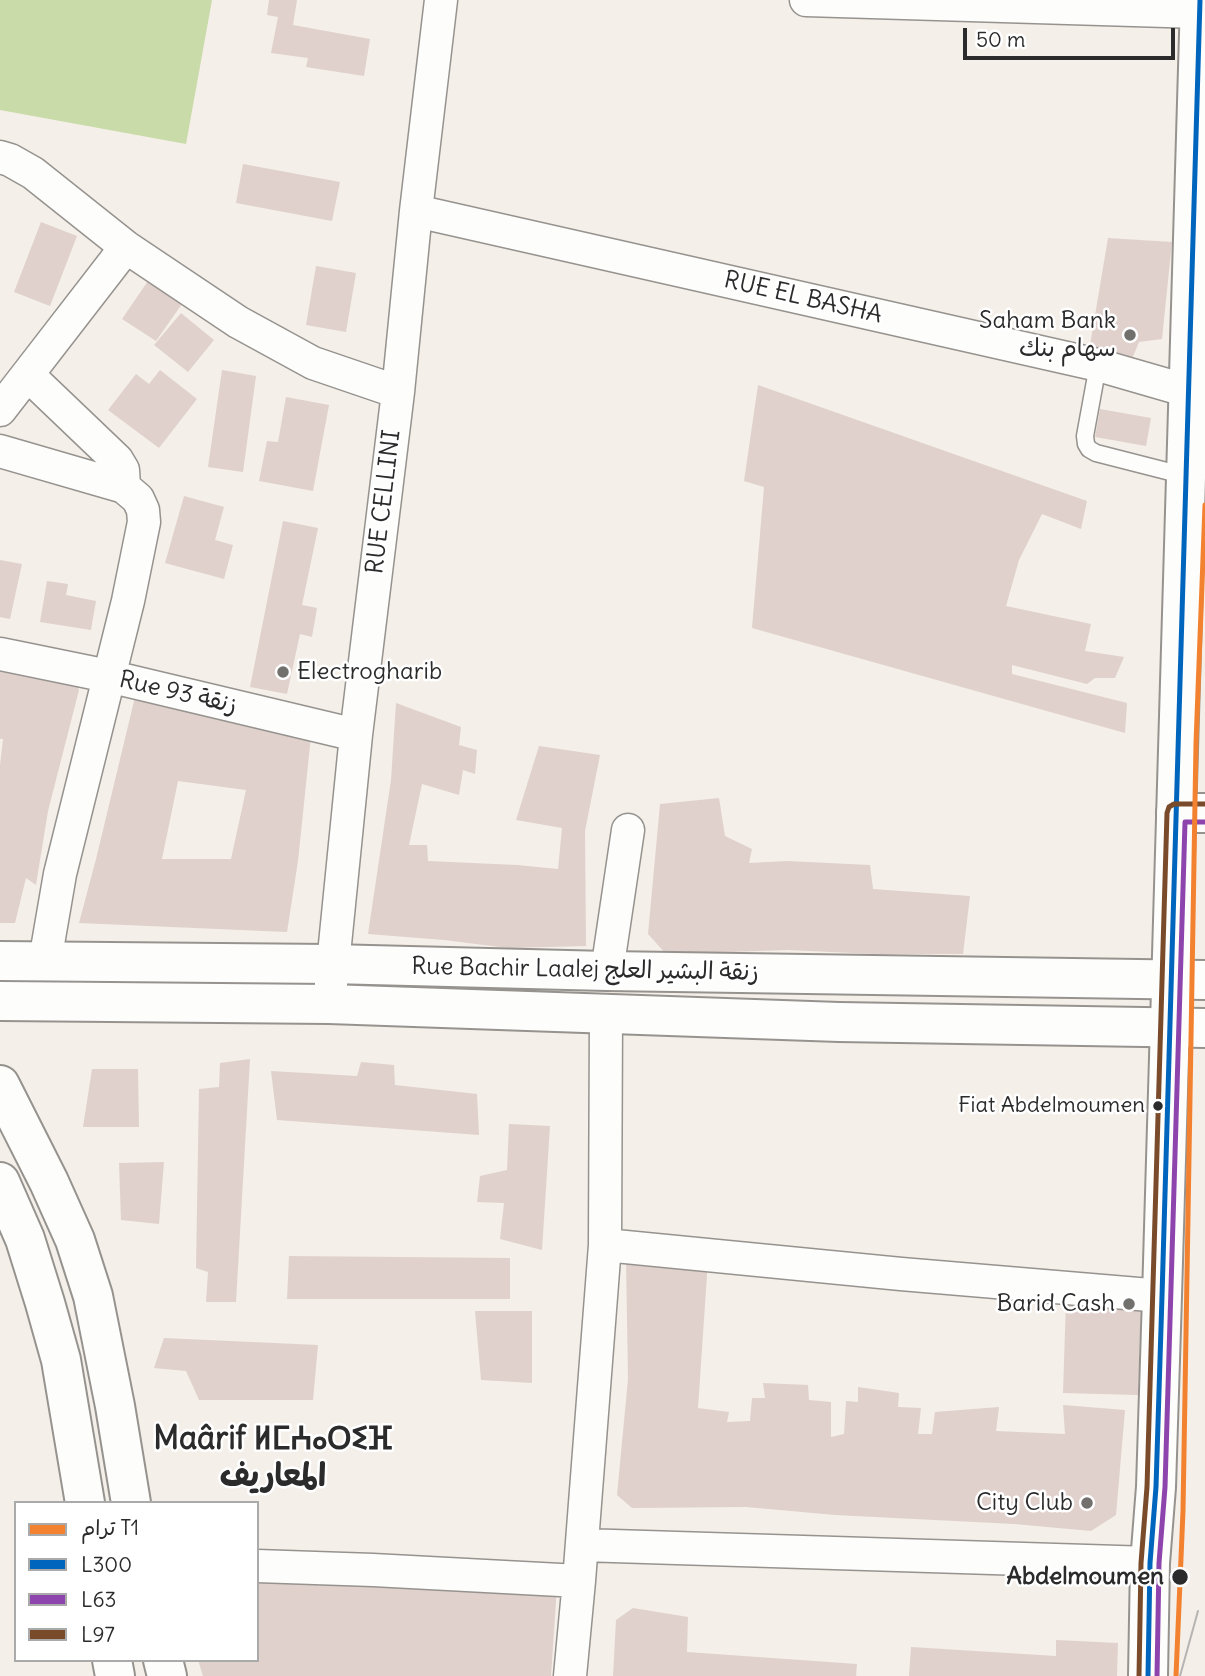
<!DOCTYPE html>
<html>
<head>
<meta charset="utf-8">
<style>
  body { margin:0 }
  #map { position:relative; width:1205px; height:1676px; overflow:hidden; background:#f4efe8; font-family:Delius,"Playpen Sans Arabic",sans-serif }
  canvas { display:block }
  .legend { position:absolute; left:14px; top:1501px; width:245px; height:161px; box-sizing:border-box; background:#fff; border:2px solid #aaa; margin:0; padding:9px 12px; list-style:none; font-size:21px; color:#2b2b2b }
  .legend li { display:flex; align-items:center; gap:14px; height:35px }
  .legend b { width:35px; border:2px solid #aaa }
  .scale { position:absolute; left:963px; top:28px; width:212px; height:32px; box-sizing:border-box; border:4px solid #2b2b2b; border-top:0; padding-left:9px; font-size:21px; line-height:24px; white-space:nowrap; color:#2b2b2b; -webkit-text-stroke:5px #fff; paint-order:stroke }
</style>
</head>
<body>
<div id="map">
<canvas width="1205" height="1676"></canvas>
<ul class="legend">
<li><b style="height:9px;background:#f38230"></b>ترام T1</li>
<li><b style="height:9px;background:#0065bd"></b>L300</li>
<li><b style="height:9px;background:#8e44ad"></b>L63</li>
<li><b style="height:9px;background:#7a4b2a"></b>L97</li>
</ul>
<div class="scale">50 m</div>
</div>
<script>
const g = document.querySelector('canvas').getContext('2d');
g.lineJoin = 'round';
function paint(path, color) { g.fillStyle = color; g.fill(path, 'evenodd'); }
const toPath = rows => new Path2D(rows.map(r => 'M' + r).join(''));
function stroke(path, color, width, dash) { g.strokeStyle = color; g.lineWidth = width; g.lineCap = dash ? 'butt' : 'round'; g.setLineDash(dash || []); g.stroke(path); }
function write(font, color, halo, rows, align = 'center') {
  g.font = font + ' Delius,"Playpen Sans Arabic","Noto Sans Tifinagh",sans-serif'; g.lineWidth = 5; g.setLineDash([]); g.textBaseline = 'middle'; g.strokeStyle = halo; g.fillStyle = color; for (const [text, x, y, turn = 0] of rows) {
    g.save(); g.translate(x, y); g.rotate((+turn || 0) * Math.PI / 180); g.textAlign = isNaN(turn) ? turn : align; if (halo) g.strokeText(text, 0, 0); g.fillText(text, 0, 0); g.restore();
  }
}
paint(toPath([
  [0,0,212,0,186,144,0,110]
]), '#c9dba8');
paint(toPath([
  [269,0,297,0,293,25,370,39,364,76,306,67,308,58,271,53,278,17,267,15],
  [243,164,340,182,332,221,236,203],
  [41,222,77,236,50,306,14,292],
  [1108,238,1172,242,1162,339,1139,342,1132,359,1089,351],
  [316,266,356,273,346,332,306,325],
  [150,278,184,301,156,341,122,319],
  [181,313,214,340,188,372,154,345],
  [160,370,197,399,159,448,108,410,136,374,149,384],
  [222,370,256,376,243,472,208,467],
  [758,385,1087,501,1081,529,1042,514,1019,560,1006,606,1091,624,1085,651,1124,657,1115,678,1095,678,1087,684,1012,665,1012,674,1127,703,1125,733,752,628,764,487,744,481],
  [286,397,329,405,313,491,259,481,267,441,278,442],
  [1100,409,1151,418,1146,446,1095,437],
  [184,496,224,507,215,540,233,545,224,579,165,563],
  [283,521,318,528,302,605,317,608,312,637,300,634,287,694,250,687],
  [0,560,22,564,10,619,0,617],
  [47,581,68,584,66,595,96,601,91,630,40,622],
  [0,671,75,679,79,690,48,811,36,885,26,878,15,923,0,923,0,765,3,739,0,739],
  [135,697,311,736,298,861,287,932,79,923,96,859],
  [178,781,246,790,231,859,162,859],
  [396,703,461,727,459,745,477,750,475,774,463,770,459,795,422,784,409,845,427,845,428,861,517,865,558,869,562,828,516,820,539,746,600,755,585,831,586,946,508,948,444,940,368,934,391,780],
  [719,798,725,836,752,849,749,863,787,861,870,865,873,889,970,896,963,954,875,954,788,950,666,954,648,934,660,804],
  [250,1059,236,1302,206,1302,208,1272,196,1268,199,1089,219,1087,220,1063],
  [361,1062,394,1065,395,1085,477,1094,479,1135,277,1120,271,1071,357,1076],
  [92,1069,138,1069,139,1127,83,1127],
  [509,1124,550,1126,542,1250,500,1239,504,1203,477,1202,480,1176,507,1170],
  [164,1162,159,1224,121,1220,119,1163],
  [289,1256,510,1258,510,1299,287,1299],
  [626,1258,708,1260,698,1408,729,1412,727,1422,750,1421,752,1398,765,1398,763,1383,808,1385,809,1400,831,1402,831,1437,844,1434,846,1401,858,1402,858,1387,899,1393,898,1407,921,1408,918,1434,932,1434,935,1412,999,1407,996,1431,1065,1434,1063,1405,1125,1410,1116,1515,1091,1531,1014,1524,835,1515,746,1507,632,1508,617,1495,628,1379],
  [1066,1300,1141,1303,1138,1395,1063,1393],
  [475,1311,532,1311,532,1383,481,1380],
  [164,1338,318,1345,313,1400,199,1400,186,1371,154,1368],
  [257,1572,557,1586,551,1676,203,1676,198,1660,257,1660],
  [633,1608,688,1617,687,1652,857,1664,856,1676,613,1676,616,1620],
  [1056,1640,1118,1643,1117,1676,909,1676,911,1647,1056,1656]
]), '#e0d1cc');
const service = toPath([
  [1098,365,1085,436,1086,444,1089,449,1096,453,1186,476]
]);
const minor = toPath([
  [806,0,1199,12],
  [0,157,10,160,33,173,126,247,238,322,313,363,398,392],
  [416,211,1098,365,1188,391],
  [28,375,117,460,123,470,124,487,138,499,143,510,144,522,128,601,60,874,45,961],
  [0,410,126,247],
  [0,451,124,487],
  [0,654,108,676,356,735],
  [607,971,628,830],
  [329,1004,356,735,398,392,416,211,441,0],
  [605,1245,901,1274,1162,1296],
  [582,1545,1150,1563],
  [257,1566,373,1570,579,1581],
  [570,1676,579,1581,605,1245,606,1014]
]);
const tertiary = toPath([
  [1176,813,1205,813],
  [0,961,331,964,607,971,1205,980],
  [0,1001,329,1004,839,1022,1205,1028]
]);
const secondary = toPath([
  [0,1085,49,1182,75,1240,93,1296,115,1406,131,1503],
  [0,1182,25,1239,45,1303,61,1360,85,1503],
  [112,1660,115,1676],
  [163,1660,167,1676],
  [1148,1676,1150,1563,1156,1487,1162,1296,1200,0]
]);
stroke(service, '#96938f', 19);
stroke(minor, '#96938f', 35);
stroke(tertiary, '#96938f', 42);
stroke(secondary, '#96938f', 42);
stroke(service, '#fdfdfc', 16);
stroke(minor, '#fdfdfc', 32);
stroke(tertiary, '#fdfdfc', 38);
stroke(secondary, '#fdfdfc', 38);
stroke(toPath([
  [1180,1676,1198,1611]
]), '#b5b4b3', 2);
stroke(toPath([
  [1148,1676,1150,1563,1156,1487,1162,1296,1200,0]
]), '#0065bd', 5);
stroke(toPath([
  [1157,1676,1159,1563,1165,1487,1185,822,1205,822]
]), '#8e44ad', 5);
stroke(toPath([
  [1139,1676,1141,1563,1147,1487,1167,813,1169,807,1174,804,1205,804]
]), '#7a4b2a', 5);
stroke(toPath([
  [1176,1676,1183,1511,1196,743,1205,505]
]), '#f38230', 5);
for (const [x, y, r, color] of [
  [1130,335,7,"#71706d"],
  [283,672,7,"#71706d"],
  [1158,1106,6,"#2b2b2b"],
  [1129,1304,7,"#71706d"],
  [1087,1503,7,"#71706d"],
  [1180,1577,9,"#2b2b2b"]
]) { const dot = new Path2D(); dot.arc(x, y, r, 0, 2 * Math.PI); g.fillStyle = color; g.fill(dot); stroke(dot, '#fff', 2.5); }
write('22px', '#2b2b2b', '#fff', [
  ["Fiat Abdelmoumen",1145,1106]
], 'right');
write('24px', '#2b2b2b', '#fff', [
  ["RUE EL BASHA",803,298,13],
  ["RUE CELLINI",384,502,-83],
  ["Rue 93 زنقة",178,693,13],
  ["Rue Bachir Laalej زنقة البشير العلج",585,970,1]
]);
write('24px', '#2b2b2b', '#fff', [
  ["Saham Bank",1116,321],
  ["سهام بنك",1116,349],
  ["Electrogharib",297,672,"left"],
  ["Barid Cash",1115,1304],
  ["City Club",1073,1503]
], 'right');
write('bold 24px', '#2b2b2b', '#fff', [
  ["Abdelmoumen",1164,1577]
], 'right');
write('bold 32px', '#2b2b2b', '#fff', [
  ["Maârif ⵍⵎⵄⴰⵔⵉⴼ",273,1440],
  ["المعاريف",273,1477]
]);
</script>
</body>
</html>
